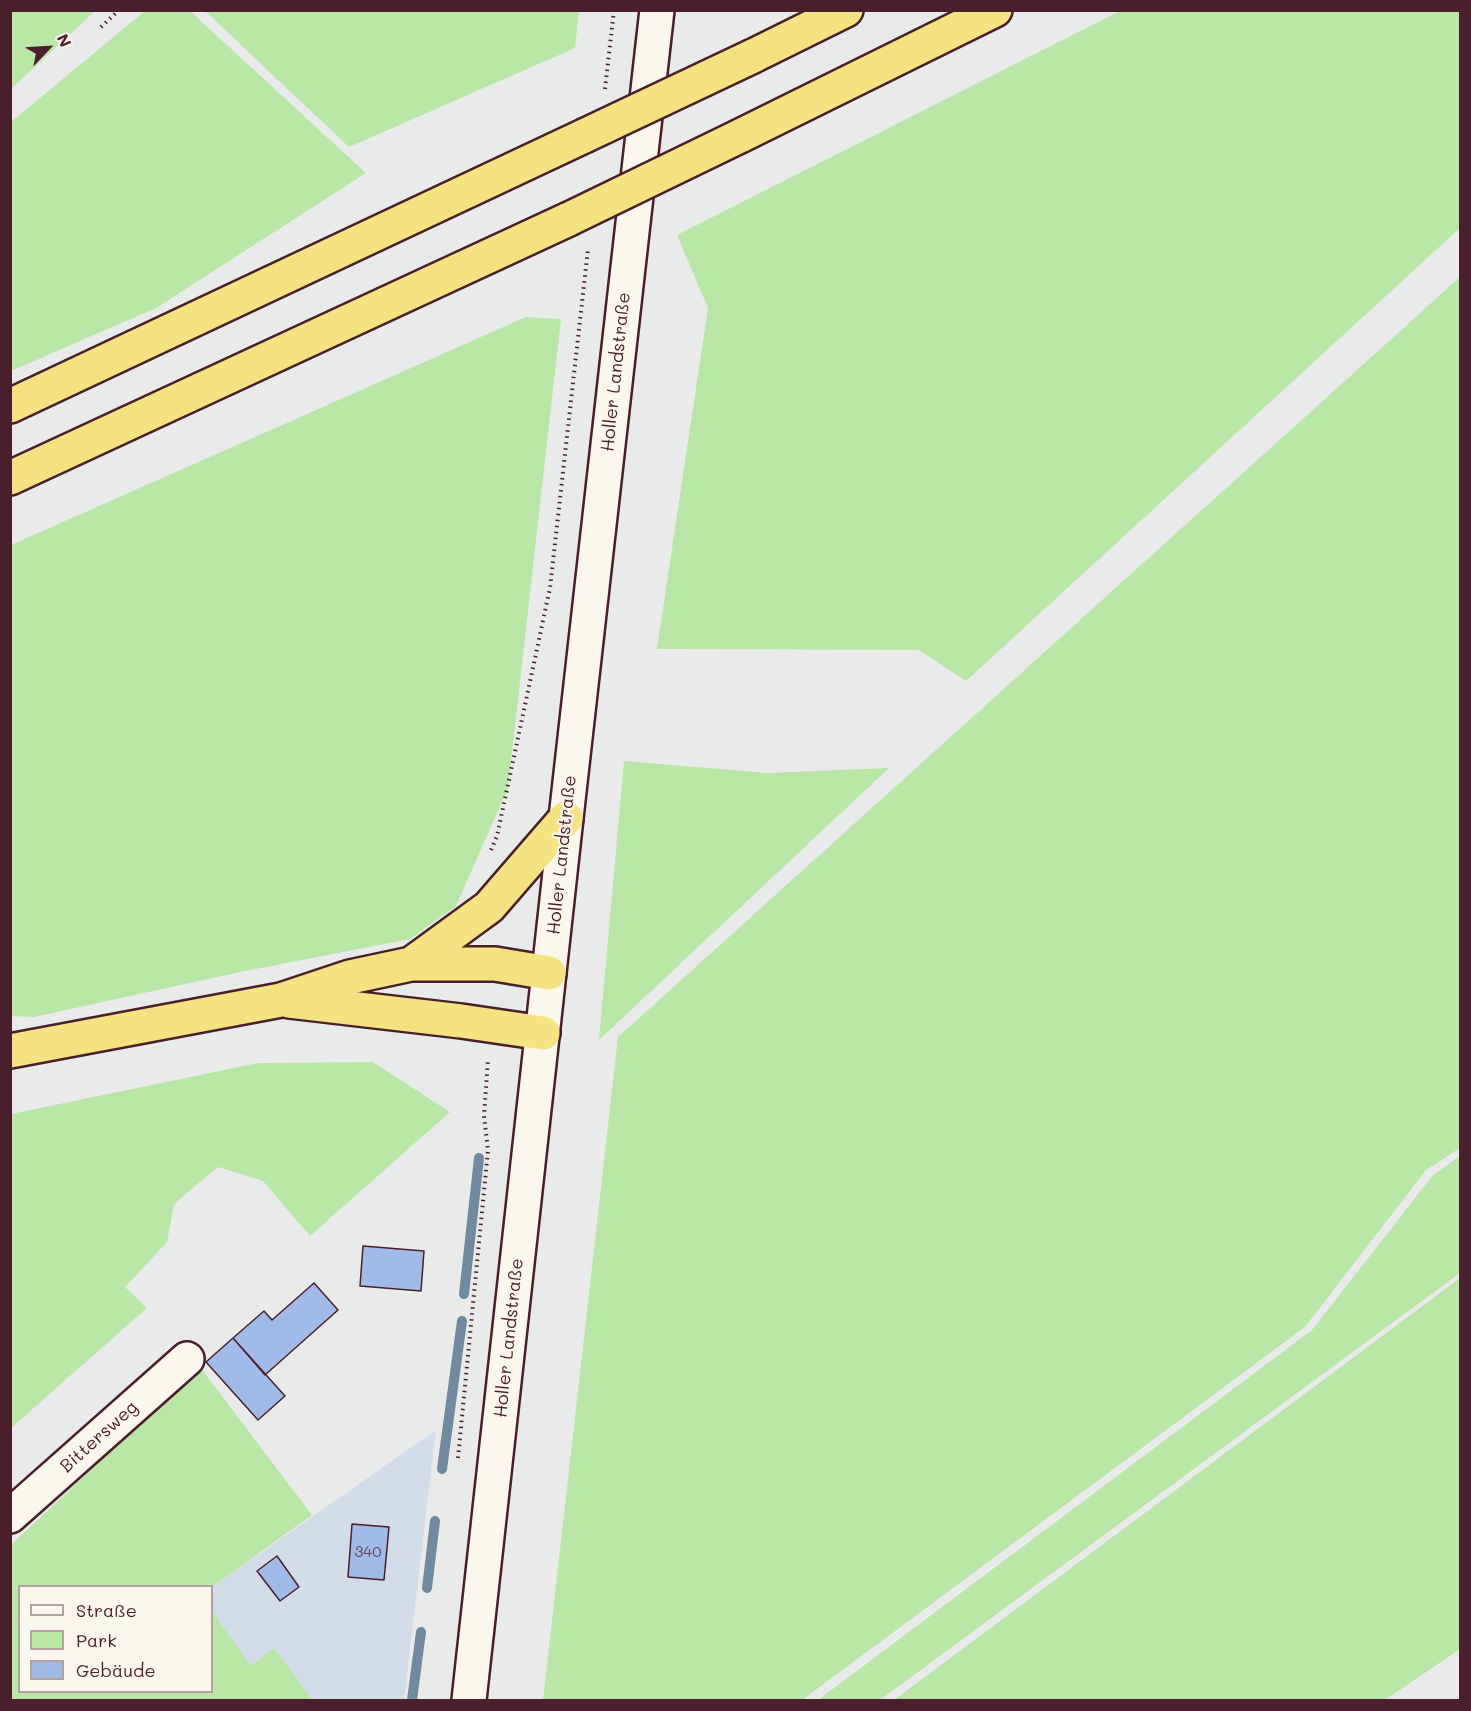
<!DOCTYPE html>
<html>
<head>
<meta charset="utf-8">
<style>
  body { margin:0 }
  #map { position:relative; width:1471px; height:1711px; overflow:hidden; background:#e9ebeb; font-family:Mali,sans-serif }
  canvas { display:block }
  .frame { position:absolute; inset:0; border:12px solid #4a1f2b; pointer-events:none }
  .legend { position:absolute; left:18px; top:1585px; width:195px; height:108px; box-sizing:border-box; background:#fbf7ec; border:2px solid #b4a19f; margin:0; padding:8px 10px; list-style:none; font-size:18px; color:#4a1f2b }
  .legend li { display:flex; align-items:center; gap:12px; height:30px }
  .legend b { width:30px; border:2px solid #b4a19f }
  .north { position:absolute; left:18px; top:18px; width:60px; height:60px; -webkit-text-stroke:4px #fbf7ec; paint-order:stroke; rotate:65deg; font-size:16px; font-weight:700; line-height:24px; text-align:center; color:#4a1f2b }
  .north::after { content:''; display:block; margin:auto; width:21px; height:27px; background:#4a1f2b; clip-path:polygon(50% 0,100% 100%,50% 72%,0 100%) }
</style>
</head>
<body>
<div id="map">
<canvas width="1471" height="1711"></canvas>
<div class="frame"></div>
<ul class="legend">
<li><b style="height:8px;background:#fbf7ec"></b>Straße</li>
<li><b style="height:16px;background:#b9e7a5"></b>Park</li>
<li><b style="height:16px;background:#a0bbe7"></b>Gebäude</li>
</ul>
<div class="north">N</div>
</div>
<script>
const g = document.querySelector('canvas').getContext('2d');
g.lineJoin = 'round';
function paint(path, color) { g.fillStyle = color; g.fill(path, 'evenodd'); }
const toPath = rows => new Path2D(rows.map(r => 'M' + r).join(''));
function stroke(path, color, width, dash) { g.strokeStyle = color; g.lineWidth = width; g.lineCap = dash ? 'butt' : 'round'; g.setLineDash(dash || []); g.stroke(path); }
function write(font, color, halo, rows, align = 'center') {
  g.font = font + ' Mali,sans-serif'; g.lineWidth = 4.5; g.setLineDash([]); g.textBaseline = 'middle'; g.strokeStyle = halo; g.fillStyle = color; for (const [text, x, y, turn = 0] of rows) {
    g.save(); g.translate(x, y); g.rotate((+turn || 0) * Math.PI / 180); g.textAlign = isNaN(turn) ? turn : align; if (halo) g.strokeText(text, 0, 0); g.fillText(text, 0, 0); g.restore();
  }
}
paint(toPath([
  [436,1430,404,1700,307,1700,310,1698,251,1666,212,1611,212,1587]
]), '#d3ddea');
paint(toPath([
  [11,10,95,10,95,11,11,89],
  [145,11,190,11,366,173,156,308,11,371,11,122],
  [205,11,579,11,575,48,349,147],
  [1120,11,1460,11,1460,228,966,681,919,650,657,649,708,308,677,235],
  [1460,277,1460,1148,1426,1170,1305,1327,802,1700,543,1700,618,1037],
  [526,317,561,319,508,788,456,906,410,939,240,972,34,1017,11,1016,11,545],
  [624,761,767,773,889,768,599,1040],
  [373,1062,450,1112,310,1236,263,1181,218,1167,174,1204,167,1242,125,1287,147,1308,11,1428,11,1114,258,1063],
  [1460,1156,1460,1273,880,1700,818,1700,1312,1330,1433,1175],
  [1460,1278,1460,1649,1385,1700,894,1700],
  [200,1367,312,1515,212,1587,20,1586,20,1692,212,1692,212,1611,251,1666,274,1648,311,1698,307,1700,11,1700,11,1545]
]), '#b9e7a5');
stroke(toPath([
  [464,1294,479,1158],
  [442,1469,462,1321],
  [427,1588,435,1521],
  [412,1700,421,1632]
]), '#728aa0', 10);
const building = toPath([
  [363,1246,424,1251,421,1291,360,1286,363,1246],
  [314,1283,338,1310,265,1375,233,1338,264,1311,272,1320,314,1283],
  [233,1338,285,1396,258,1420,206,1362,233,1338],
  [352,1524,389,1527,384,1580,348,1577,352,1524],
  [277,1556,299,1587,280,1601,257,1571,277,1556]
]);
paint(building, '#a0bbe7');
stroke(building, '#4a1f2b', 1.5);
const street = toPath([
  [10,1516,187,1359]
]);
const secondary = toPath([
  [469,1700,566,818,657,10]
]);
const highway = toPath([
  [753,56,846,10],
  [740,136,995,10],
  [10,406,584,136],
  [10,478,569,219],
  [411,964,489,907,566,818],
  [289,1001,461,1021,543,1033],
  [10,1051,281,1000,350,977,411,964,495,964,549,973]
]);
stroke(street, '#4a1f2b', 38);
stroke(secondary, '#4a1f2b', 38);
stroke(highway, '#4a1f2b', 38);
stroke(toPath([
  [101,27,119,10],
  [605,89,614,10],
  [491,850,497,836,550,588,588,249],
  [458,1458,488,1150,484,1116,488,1059]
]), '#4a1f2b', 4, [1.5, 4.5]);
stroke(street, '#fbf7ec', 33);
stroke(secondary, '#fbf7ec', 33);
stroke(highway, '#f5e382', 33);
const highwayBridge = toPath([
  [584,136,753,56],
  [569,219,740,136]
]);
stroke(highwayBridge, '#4a1f2b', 38, []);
stroke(highwayBridge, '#f5e382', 33);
write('15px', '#60465a', null, [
  ["340",368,1552]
]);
write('18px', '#4a1f2b', '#fbf7ec', [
  ["Holler Landstraße",616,372,-84],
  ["Holler Landstraße",562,855,-84],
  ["Holler Landstraße",509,1338,-84],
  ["Bittersweg",99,1437,-42]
]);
</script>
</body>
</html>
